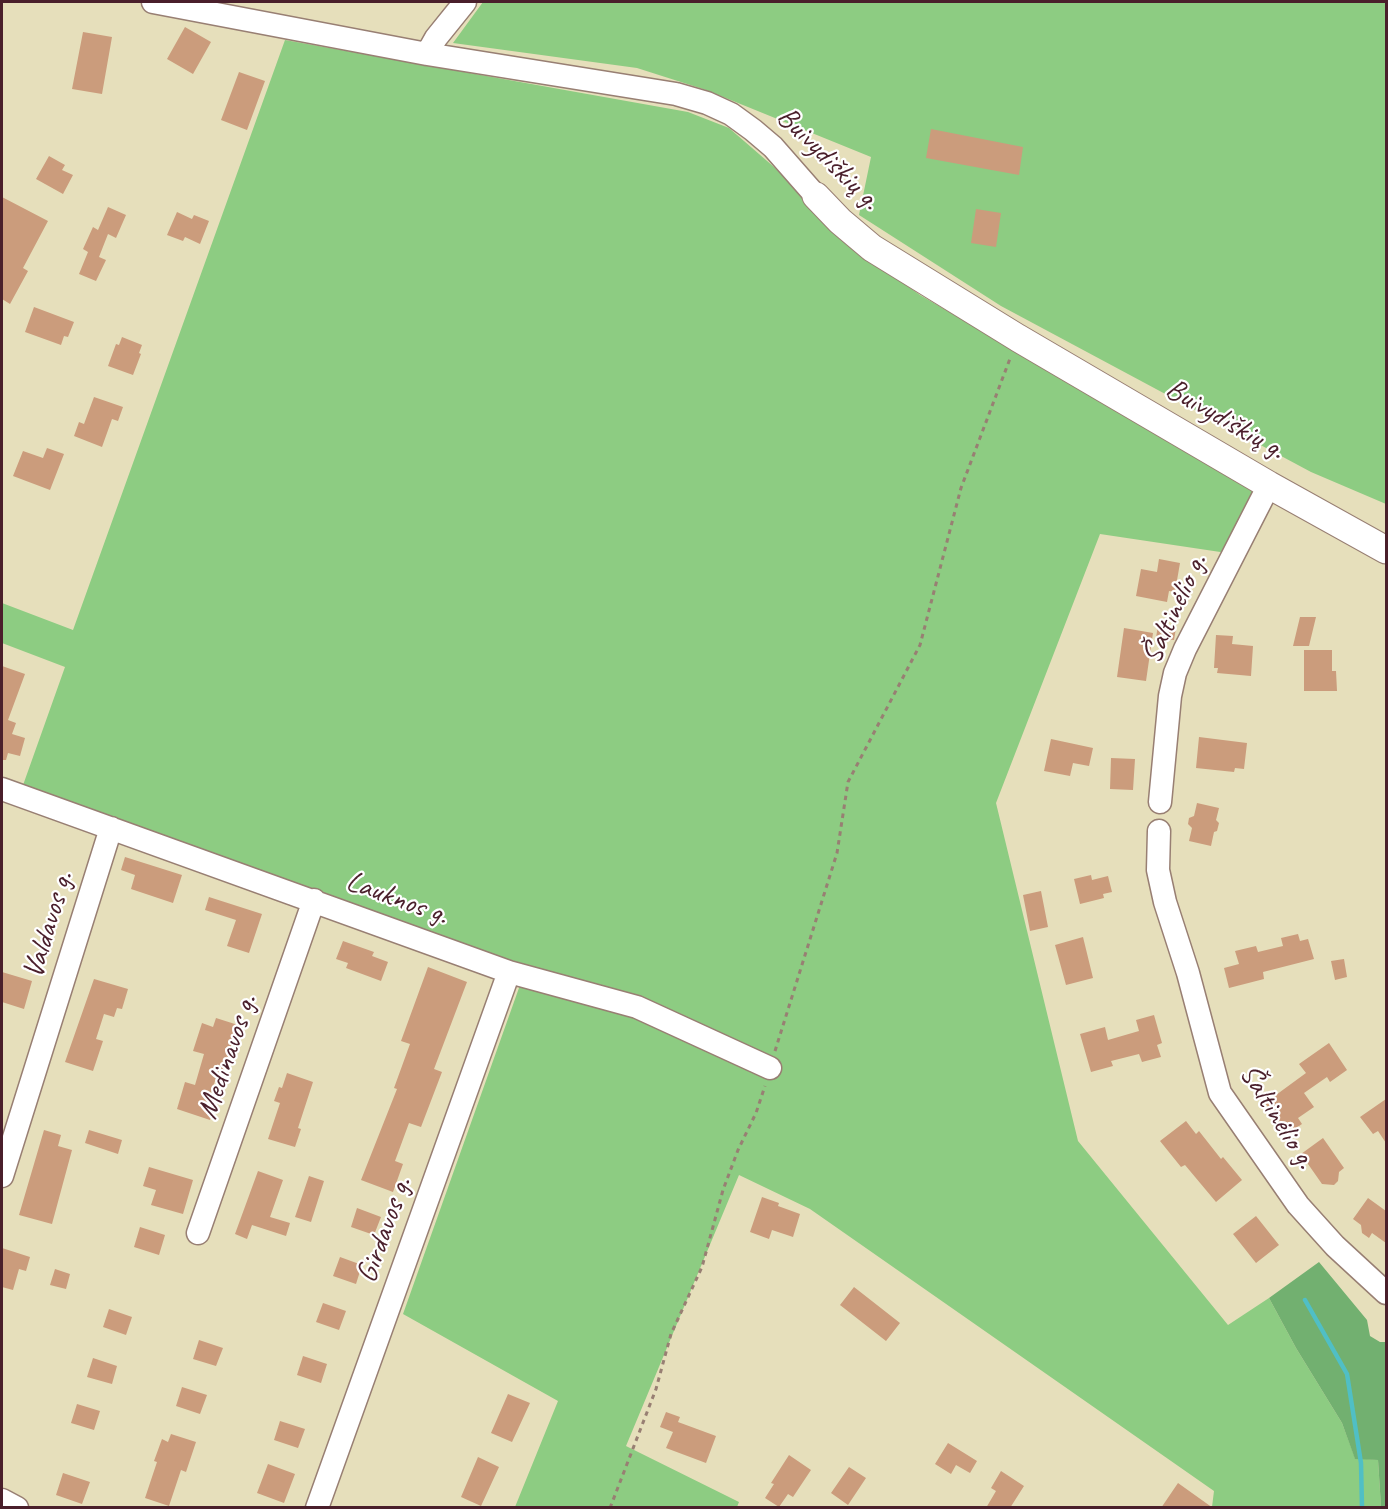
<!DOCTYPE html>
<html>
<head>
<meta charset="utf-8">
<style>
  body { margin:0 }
  #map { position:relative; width:1388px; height:1509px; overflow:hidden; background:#e6dfbb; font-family:Caveat,sans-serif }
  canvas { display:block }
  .frame { position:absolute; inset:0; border:3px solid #4a1f2b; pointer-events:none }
</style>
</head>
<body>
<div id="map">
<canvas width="1388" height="1509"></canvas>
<div class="frame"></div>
</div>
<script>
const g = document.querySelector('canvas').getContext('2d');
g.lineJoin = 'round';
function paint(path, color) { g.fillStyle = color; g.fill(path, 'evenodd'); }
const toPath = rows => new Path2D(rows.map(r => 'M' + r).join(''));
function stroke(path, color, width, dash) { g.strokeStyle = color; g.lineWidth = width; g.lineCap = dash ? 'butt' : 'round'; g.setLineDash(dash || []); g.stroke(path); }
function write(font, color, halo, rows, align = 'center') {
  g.font = font + ' Caveat,sans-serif'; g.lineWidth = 4.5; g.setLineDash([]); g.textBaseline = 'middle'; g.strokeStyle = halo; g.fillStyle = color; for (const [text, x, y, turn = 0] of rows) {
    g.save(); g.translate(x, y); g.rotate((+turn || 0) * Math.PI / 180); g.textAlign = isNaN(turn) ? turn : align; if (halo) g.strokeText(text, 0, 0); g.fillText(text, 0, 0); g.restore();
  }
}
paint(toPath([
  [483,2,1386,2,1386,504,1311,472,1001,306,859,215,871,157,706,90,637,68,453,43],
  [285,40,688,112,729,128,774,167,852,246,920,295,1259,492,1227,553,1100,534,996,803,1078,1141,1228,1325,1269,1298,1296,1348,1342,1423,1355,1458,1378,1460,1381,1507,1212,1507,1214,1491,810,1209,739,1175,626,1446,739,1502,737,1507,515,1507,558,1401,403,1314,525,971,22,788,65,667,2,643,2,603,73,630]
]), '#8dcc82');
paint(toPath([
  [1319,1262,1367,1320,1370,1336,1380,1342,1386,1342,1386,1507,1381,1507,1378,1460,1355,1459,1342,1423,1296,1348,1269,1298]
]), '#72b070');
stroke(toPath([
  [1305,1300,1347,1374,1361,1463,1362,1508]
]), '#50bfc5', 4.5);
paint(toPath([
  [185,27,211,42,193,74,167,59],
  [83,32,112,37,102,94,72,89],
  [239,72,265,81,247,130,221,120],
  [931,129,1023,147,1019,175,926,158],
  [49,156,65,165,62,170,73,175,63,194,36,179],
  [2,197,48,221,23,268,28,271,10,304,2,299],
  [108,207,126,215,116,238,108,234,99,257,106,260,96,281,79,274,88,252,83,249,93,227,98,230],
  [976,209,1001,213,996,247,971,243],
  [177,212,192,219,194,215,209,221,200,244,185,237,183,241,167,235],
  [34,307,74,322,68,337,64,336,61,345,25,332],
  [122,337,142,345,139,353,141,354,133,375,108,366,116,344,119,345],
  [94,397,123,407,118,421,112,419,102,447,74,436,79,422,84,424],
  [47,448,64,454,50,490,13,476,23,451,43,458],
  [1159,559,1180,563,1175,592,1169,591,1167,602,1136,596,1141,569,1157,572],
  [1300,617,1316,617,1309,646,1293,646],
  [1158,625,1176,628,1174,640,1156,638],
  [1124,628,1153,633,1146,681,1117,677],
  [1216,635,1233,636,1232,644,1253,646,1251,676,1217,673,1218,668,1214,668],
  [1304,650,1332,650,1332,671,1336,671,1337,691,1304,691],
  [2,666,25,674,8,720,16,723,12,734,25,738,20,756,8,753,6,760,2,760],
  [1199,737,1247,743,1244,769,1235,768,1234,772,1196,768],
  [1051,739,1093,748,1089,766,1073,763,1070,776,1044,771],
  [1111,758,1135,759,1133,790,1110,789],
  [1197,803,1219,808,1216,820,1219,823,1217,831,1214,832,1211,846,1189,841,1192,828,1188,824,1189,818,1194,816],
  [125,857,182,875,173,903,131,889,135,875,121,870],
  [1091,875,1092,880,1108,876,1112,892,1103,894,1104,898,1080,904,1074,879],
  [1041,891,1048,927,1030,931,1023,895],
  [209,897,262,914,249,953,227,946,236,920,205,910],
  [1298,934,1300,941,1308,939,1314,959,1263,972,1264,979,1229,988,1224,968,1239,964,1235,951,1256,946,1258,952,1283,946,1281,938],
  [1083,937,1093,978,1066,985,1055,945],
  [343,941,374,952,372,956,388,962,381,981,346,968,348,963,336,959],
  [1344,959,1347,977,1335,980,1331,961],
  [428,967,467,982,434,1069,442,1072,421,1127,409,1123,395,1161,403,1164,393,1192,361,1180,397,1089,394,1088,410,1044,401,1041],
  [2,972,32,981,24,1009,2,1002],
  [94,979,128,989,122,1009,117,1008,114,1017,104,1014,96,1039,103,1041,93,1071,65,1062],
  [1154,1015,1162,1043,1157,1045,1161,1057,1142,1062,1139,1054,1111,1061,1113,1066,1091,1072,1080,1034,1105,1027,1108,1040,1139,1031,1136,1020],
  [216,1018,238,1025,223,1074,218,1072,208,1102,215,1104,210,1120,177,1109,185,1082,195,1085,204,1054,193,1051,202,1023,213,1027],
  [1329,1043,1347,1070,1330,1082,1327,1077,1304,1093,1314,1107,1298,1118,1302,1124,1287,1134,1265,1103,1306,1073,1299,1064],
  [287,1073,313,1082,298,1128,301,1129,295,1147,268,1139,280,1103,274,1101,279,1087,282,1088],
  [1386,1099,1386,1143,1378,1131,1373,1134,1360,1117],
  [1186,1121,1196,1134,1199,1131,1221,1159,1223,1157,1242,1180,1216,1202,1185,1165,1181,1167,1160,1141],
  [44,1130,61,1135,58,1146,72,1150,52,1224,19,1215],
  [89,1130,122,1140,118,1154,85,1143],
  [1323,1138,1344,1168,1339,1172,1338,1181,1334,1185,1322,1184,1301,1154],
  [149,1167,193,1180,183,1214,151,1205,156,1190,143,1186],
  [258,1171,283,1180,270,1217,290,1223,286,1236,252,1225,247,1239,235,1234],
  [309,1176,324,1181,311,1222,295,1217],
  [762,1197,779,1203,778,1206,800,1214,793,1237,772,1230,769,1239,750,1232],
  [1368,1198,1386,1211,1386,1243,1372,1233,1369,1238,1362,1233,1361,1225,1353,1219],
  [357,1208,381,1217,374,1235,351,1227],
  [1256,1216,1279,1245,1256,1263,1233,1234],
  [140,1227,165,1235,159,1255,134,1247],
  [2,1248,30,1257,26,1271,19,1269,13,1290,2,1287],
  [340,1257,362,1265,356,1284,333,1276],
  [55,1269,70,1274,66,1289,50,1285],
  [854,1287,900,1323,886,1341,840,1305],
  [323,1303,346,1311,339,1330,316,1322],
  [109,1309,132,1317,126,1335,103,1327],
  [199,1340,223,1348,216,1366,193,1359],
  [303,1356,327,1364,321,1383,297,1375],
  [93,1358,117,1366,112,1384,87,1377],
  [182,1387,207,1395,200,1414,176,1406],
  [508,1394,530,1403,512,1442,491,1433],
  [77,1404,100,1411,94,1430,71,1423],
  [666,1412,680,1417,678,1422,716,1436,706,1463,666,1448,673,1432,660,1427],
  [280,1421,305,1429,298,1448,274,1440],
  [171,1434,196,1442,186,1472,181,1470,169,1506,145,1498,157,1462,154,1461,162,1439,168,1442],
  [948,1443,977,1461,970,1473,956,1465,951,1474,935,1464],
  [789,1455,811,1470,793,1497,788,1494,779,1507,765,1498,774,1484,771,1483],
  [478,1457,499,1467,481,1506,461,1497],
  [268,1464,295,1474,284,1503,257,1493],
  [849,1467,866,1478,848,1505,831,1493],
  [1001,1471,1024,1486,1010,1508,986,1508,996,1491,991,1488],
  [63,1473,90,1482,82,1504,56,1495],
  [1178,1483,1213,1508,1161,1508]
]), '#cb9c7c');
const minor = toPath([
  [153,2,427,54,676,94,707,103,731,114,753,130,773,147,816,196],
  [427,54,436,38,465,2],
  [2,789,509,972,637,1007,770,1068],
  [1160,802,1170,696,1175,673,1185,649,1269,485],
  [1159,831,1158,870,1165,902,1188,973,1220,1093,1298,1205,1335,1246,1386,1293],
  [2,1176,111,828],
  [198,1233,314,900],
  [2,1500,17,1508],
  [317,1508,509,972]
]);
const major = toPath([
  [816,196,840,221,872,248,1018,338,1269,485,1386,550]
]);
stroke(minor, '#987f73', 25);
stroke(major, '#987f73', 29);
stroke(toPath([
  [775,1051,837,853,848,782,920,645,961,488,1011,356],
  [610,1508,656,1389,671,1334,702,1267,723,1190,738,1150,756,1113,765,1086]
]), '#987f73', 3, [4.5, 4.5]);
stroke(minor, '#fff', 22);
stroke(major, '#fff', 27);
write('30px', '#4a1f2b', '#fff', [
  ["Buivydiškių g.",828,159,45],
  ["Buivydiškių g.",1225,420,30],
  ["Šaltinėlio g.",1175,609,-65],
  ["Lauknos g.",397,899,20],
  ["Valdavos g.",49,925,-73],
  ["Medinavos g.",228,1057,-71],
  ["Šaltinėlio g.",1277,1117,58],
  ["Girdavos g.",385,1230,-70]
]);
</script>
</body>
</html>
